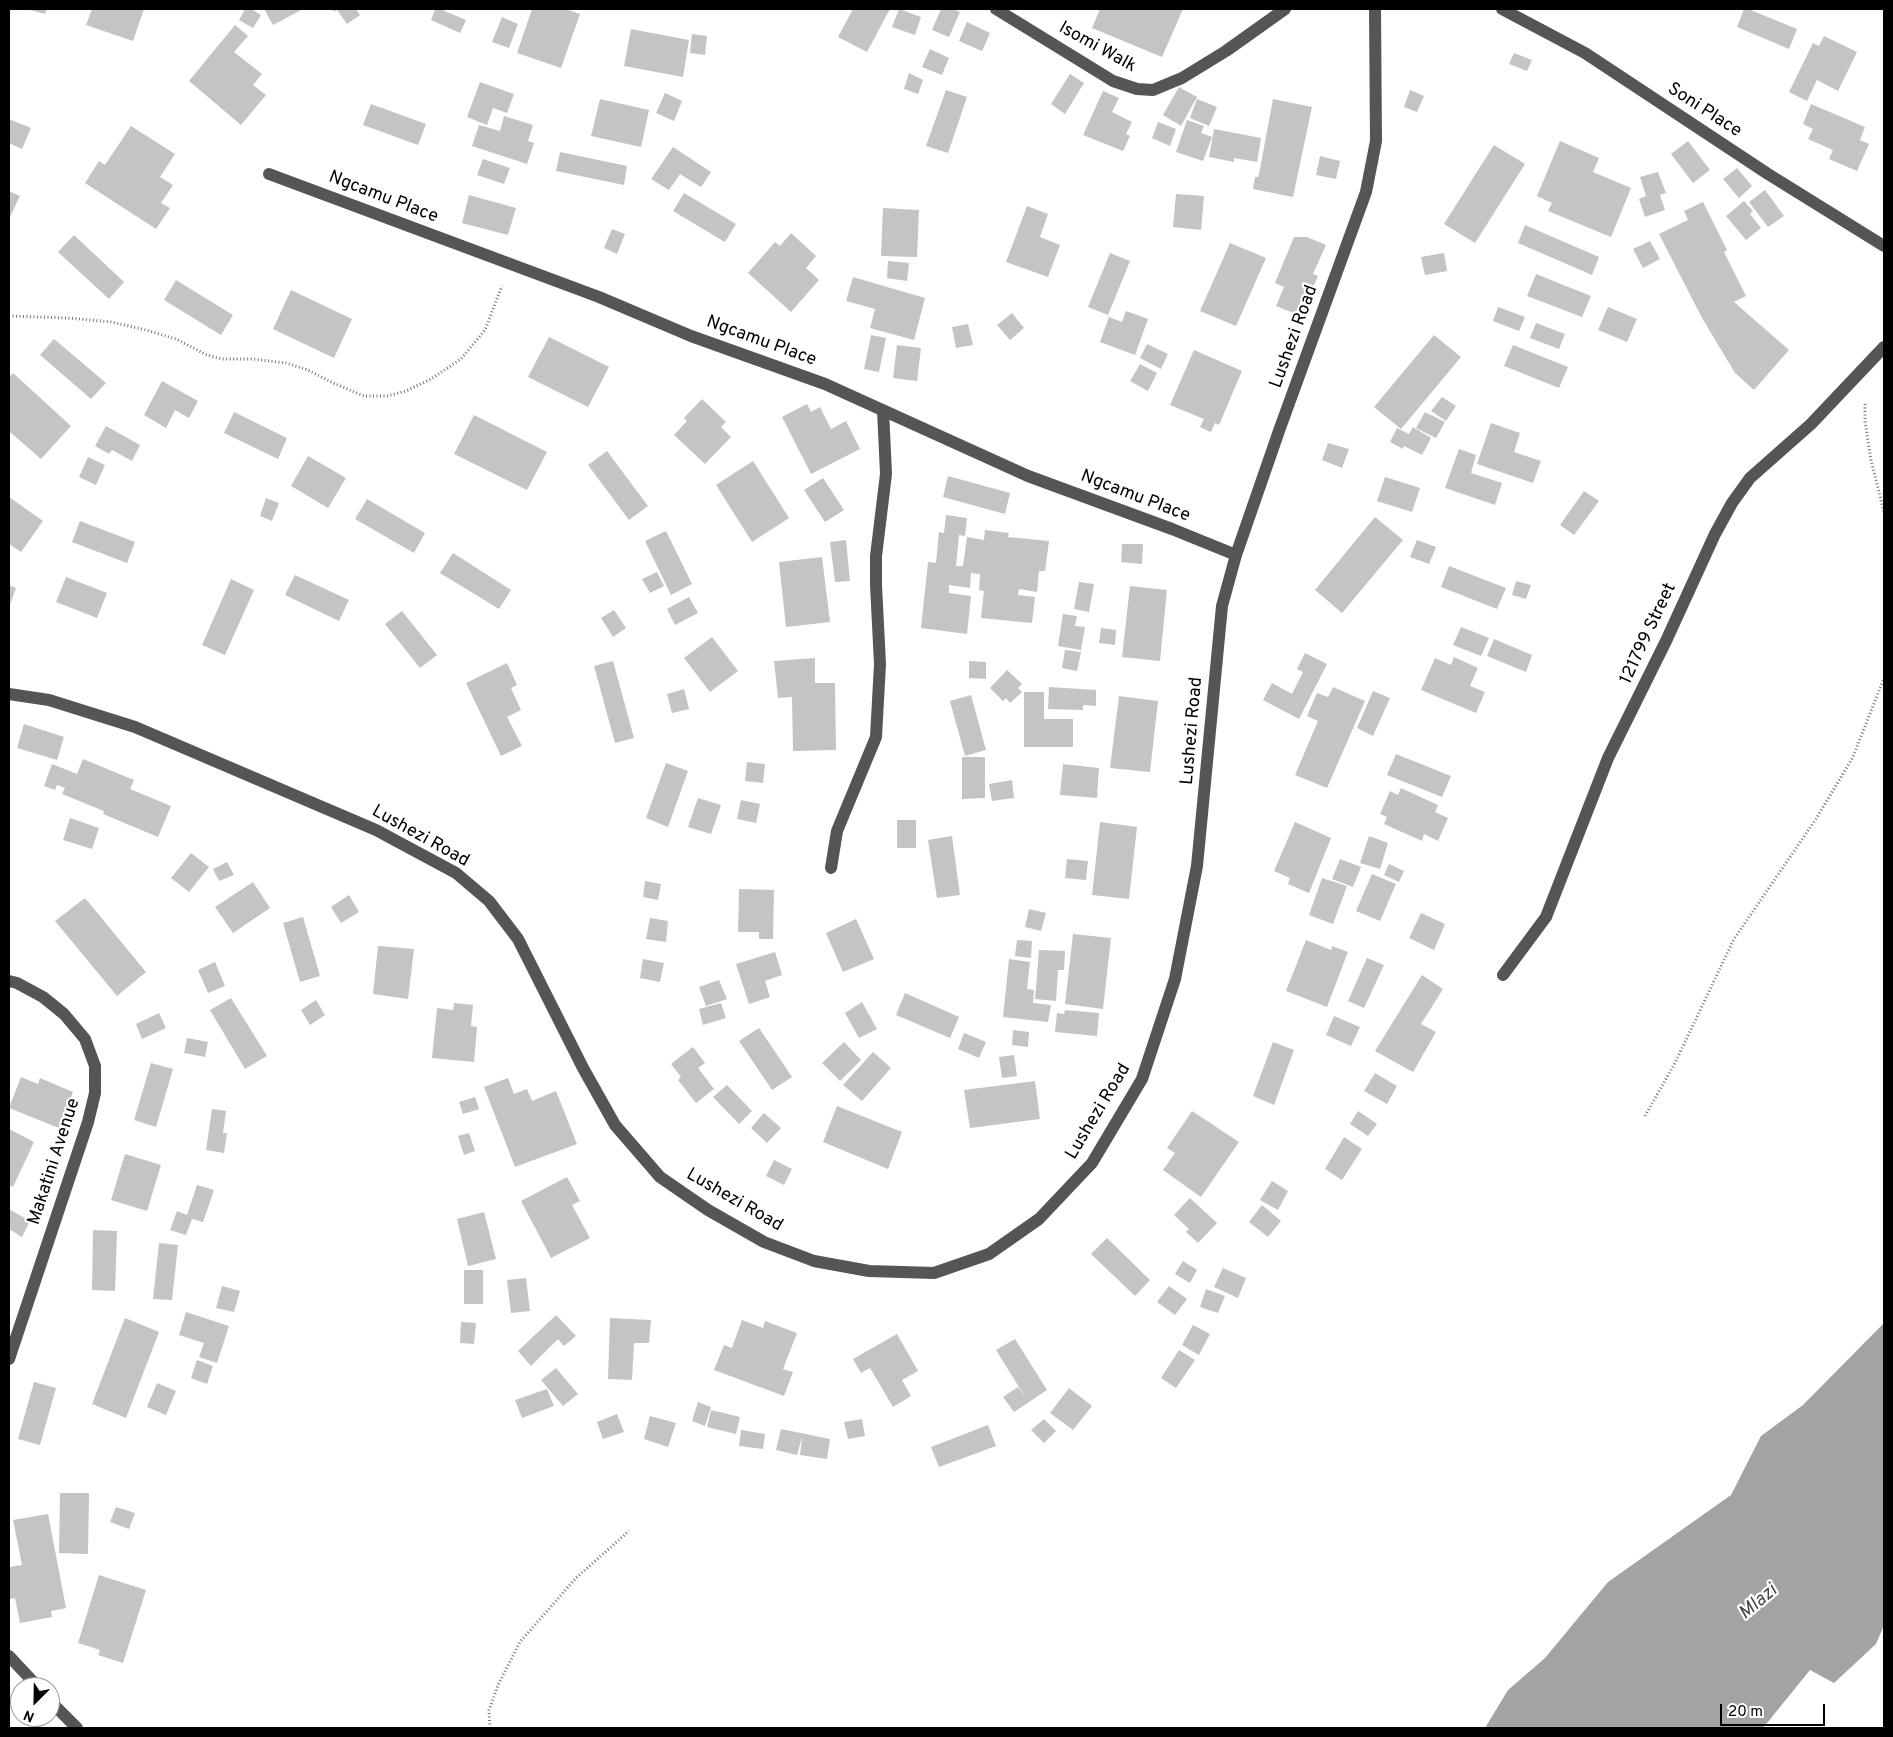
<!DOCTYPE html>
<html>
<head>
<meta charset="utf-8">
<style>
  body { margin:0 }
  #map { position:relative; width:1893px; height:1737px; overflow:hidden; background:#fff; font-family:Overpass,sans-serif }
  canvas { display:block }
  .frame { position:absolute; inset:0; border:10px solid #000; pointer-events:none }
  .north { position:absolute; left:10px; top:1677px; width:50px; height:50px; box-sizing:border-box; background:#fff; border:1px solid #999; border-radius:50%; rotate:203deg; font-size:14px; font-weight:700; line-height:20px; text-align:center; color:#000 }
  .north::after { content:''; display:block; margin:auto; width:18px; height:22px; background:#000; clip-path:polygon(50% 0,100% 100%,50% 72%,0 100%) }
  .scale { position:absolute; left:1720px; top:1704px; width:105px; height:22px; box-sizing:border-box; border:2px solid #000; border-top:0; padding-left:6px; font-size:15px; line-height:18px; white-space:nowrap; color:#000; -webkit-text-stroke:4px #fff; paint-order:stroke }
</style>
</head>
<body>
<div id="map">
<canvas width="1893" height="1737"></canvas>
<div class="frame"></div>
<div class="north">N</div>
<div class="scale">20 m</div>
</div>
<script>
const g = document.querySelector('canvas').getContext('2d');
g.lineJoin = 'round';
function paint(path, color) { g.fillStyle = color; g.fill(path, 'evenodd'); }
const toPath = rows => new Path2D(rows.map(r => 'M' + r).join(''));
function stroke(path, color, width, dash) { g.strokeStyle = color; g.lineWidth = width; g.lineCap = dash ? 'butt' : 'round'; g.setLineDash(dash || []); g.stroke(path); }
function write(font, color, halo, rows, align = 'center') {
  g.font = font + ' Overpass,sans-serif'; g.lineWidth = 4.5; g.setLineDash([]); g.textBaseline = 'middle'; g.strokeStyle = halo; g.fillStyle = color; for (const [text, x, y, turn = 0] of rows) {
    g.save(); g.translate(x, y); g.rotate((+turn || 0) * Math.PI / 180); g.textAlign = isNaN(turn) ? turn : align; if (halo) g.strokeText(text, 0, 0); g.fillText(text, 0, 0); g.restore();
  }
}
paint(toPath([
  [1884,1323,1884,1625,1876,1644,1834,1683,1810,1670,1763,1728,1485,1728,1508,1690,1545,1658,1608,1582,1731,1495,1761,1436,1803,1405]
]), '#a3a3a3');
paint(toPath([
  [26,9,47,9,45,14],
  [92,9,144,9,133,41,86,25],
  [245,9,251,9,261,15,253,28,239,20],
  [264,9,303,9,273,25],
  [332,9,356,9,360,15,347,24,337,10,334,12],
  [435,9,440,9,466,20,460,33,431,20],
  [532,9,565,9,580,14,561,68,517,53],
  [853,9,890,9,867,52,838,37],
  [899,9,921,17,915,35,892,27],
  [941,9,953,9,960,12,949,37,932,30],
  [1100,9,1183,9,1162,57,1092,28],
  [1744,9,1748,9,1797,29,1789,49,1737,27],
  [502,17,518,24,509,48,492,42],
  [967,22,990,33,982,51,959,41],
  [235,25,248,36,234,52,262,74,253,85,266,95,241,125,189,81],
  [631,29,689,40,683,77,624,66],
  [692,34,707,36,705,55,690,53],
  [1824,36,1857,52,1838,91,1817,80,1807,101,1789,92,1813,43,1819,46],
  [930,49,949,58,942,75,922,67],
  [1514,53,1532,60,1527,71,1509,64],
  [909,73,923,80,918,94,904,89],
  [1070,74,1084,83,1065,114,1051,104],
  [480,82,514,94,507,113,493,108,487,125,467,117],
  [1179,87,1197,97,1181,126,1163,115],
  [946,90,967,97,948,153,926,146],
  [1410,90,1424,96,1417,112,1404,107],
  [1103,91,1119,98,1112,112,1132,122,1126,134,1130,136,1123,151,1083,135],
  [665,93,682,101,674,121,656,113],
  [600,99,649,110,641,147,591,136],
  [1197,99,1217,107,1209,126,1190,118],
  [1273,99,1312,107,1293,197,1253,189,1255,177,1258,177,1260,169],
  [371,104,426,124,418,145,363,125],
  [1811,104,1865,127,1860,140,1869,144,1857,171,1829,159,1833,150,1808,139,1813,129,1803,124],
  [504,116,533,125,528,141,534,143,527,164,472,146,479,125,500,131],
  [9,119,31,128,22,149,9,143],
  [1187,120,1204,126,1201,133,1212,137,1203,161,1176,152],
  [1158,122,1176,129,1170,146,1152,138],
  [131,126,175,154,160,177,173,185,161,203,170,208,156,229,85,183,99,161,105,165],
  [1214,129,1261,138,1257,162,1234,158,1234,162,1209,157],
  [1560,141,1599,158,1593,172,1631,188,1611,237,1548,211,1552,203,1537,196],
  [1688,141,1710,170,1693,183,1671,154],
  [1494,145,1525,164,1475,243,1444,224],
  [673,147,711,172,701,187,680,174,669,190,651,179],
  [560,152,627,166,624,185,556,171],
  [1320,156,1340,161,1336,179,1316,175],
  [483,159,510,168,504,184,477,175],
  [1737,168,1752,186,1739,198,1723,179],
  [1658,172,1666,193,1660,195,1665,210,1645,217,1639,199,1646,196,1640,177],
  [1765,190,1784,216,1768,227,1749,202],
  [9,191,20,196,9,219],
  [684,193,736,224,725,242,673,211],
  [1176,194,1204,196,1201,230,1173,227],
  [469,195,516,208,508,235,462,223],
  [1744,201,1753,211,1750,214,1761,228,1746,240,1726,216],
  [1703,202,1727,250,1724,252,1746,296,1734,302,1789,350,1754,390,1735,373,1702,318,1659,234,1688,220,1684,211],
  [1027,206,1048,214,1040,237,1060,245,1048,277,1006,262],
  [883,208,919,210,917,257,881,256],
  [1525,225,1599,257,1592,275,1518,243],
  [612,229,625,234,617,254,604,248],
  [791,233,816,256,806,268,819,280,791,312,748,273,775,242,780,246],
  [74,235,124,282,109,299,58,252],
  [1294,237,1307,237,1326,245,1313,274,1318,276,1309,297,1303,295,1296,314,1276,306,1284,287,1275,283],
  [1650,241,1660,259,1643,268,1633,249],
  [1230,243,1266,258,1236,326,1200,311],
  [1110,253,1130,261,1108,315,1088,307],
  [1444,253,1447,271,1425,275,1421,257],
  [888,261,909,263,907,281,887,278],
  [1536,274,1591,296,1582,317,1527,296],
  [853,277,925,298,914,340,870,328,875,309,846,301],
  [176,280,233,315,221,335,164,300],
  [291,290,352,319,334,358,273,329],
  [1498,307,1525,317,1519,331,1493,321],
  [1608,307,1637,319,1627,342,1598,330],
  [1126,311,1148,319,1135,355,1100,342,1109,317,1122,322],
  [1012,313,1024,328,1010,340,997,325],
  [1536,323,1565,334,1559,349,1530,338],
  [968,324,973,345,956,348,952,327],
  [871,335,886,338,879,372,864,369],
  [1434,335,1461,357,1401,429,1374,407],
  [549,337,609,367,588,407,528,377],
  [54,339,106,383,91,399,40,355],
  [1147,344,1168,354,1161,369,1140,358],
  [897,345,921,348,917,381,893,378],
  [1513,345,1568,367,1559,388,1504,366],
  [1194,350,1242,371,1219,425,1215,423,1211,432,1200,427,1204,419,1170,405],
  [1140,364,1157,373,1148,391,1130,381],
  [13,373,71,426,41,459,10,432,9,433,9,378],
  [162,381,198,401,189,418,175,410,166,428,144,415],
  [1442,397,1456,406,1446,421,1431,411],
  [702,399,726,422,721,427,731,437,705,464,674,435,687,421,684,418],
  [807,404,811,412,820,407,831,429,846,421,860,449,811,474,782,417],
  [234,412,287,438,278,459,224,433],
  [1425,412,1445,422,1436,438,1416,428],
  [474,415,547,452,527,490,454,454],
  [1491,423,1520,433,1514,452,1541,461,1533,483,1477,464],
  [106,426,140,445,132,461,112,450,109,454,95,446],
  [1413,427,1431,438,1422,455,1404,446,1403,449,1390,442,1397,428,1409,434],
  [1328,443,1349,449,1342,468,1322,460],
  [1459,449,1476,455,1471,473,1502,483,1495,505,1445,488],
  [607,451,648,506,629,520,588,465],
  [308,456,346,478,328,508,291,486],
  [88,457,105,465,96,485,79,477],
  [753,461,789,518,752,542,716,485],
  [948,476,1010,493,1005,514,943,497],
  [1385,477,1420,488,1412,512,1377,501],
  [823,478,844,510,825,522,804,490],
  [1584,491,1599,501,1574,535,1560,525],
  [9,497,43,521,21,552,9,544],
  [266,498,279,503,272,521,260,516],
  [367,499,425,533,414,553,355,519],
  [946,515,967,518,965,536,959,535,956,566,963,566,967,537,984,540,985,530,1009,533,1008,537,1049,541,1045,571,1039,571,1037,592,1019,589,1018,595,1035,597,1032,623,981,618,984,591,979,590,980,574,971,573,970,588,949,585,949,593,971,596,967,634,921,628,928,562,936,563,939,532,944,533],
  [1375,517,1403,540,1342,613,1315,590],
  [80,521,135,542,127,563,72,542],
  [666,531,692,584,671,595,645,541],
  [846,540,850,581,835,582,830,542],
  [1417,540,1436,547,1429,564,1410,557],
  [1122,544,1143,544,1142,564,1121,562],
  [453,553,511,590,499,609,440,573],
  [822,557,830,622,786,627,779,562],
  [1449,566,1506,588,1497,609,1441,587],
  [657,572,664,586,650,593,642,579],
  [295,575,349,600,339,621,285,595],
  [66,577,107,593,97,618,56,602],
  [231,579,254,590,225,655,202,645],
  [1516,581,1531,585,1526,599,1512,595],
  [1079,582,1094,584,1089,612,1074,609],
  [9,585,16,588,9,607],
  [1130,586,1167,590,1160,661,1122,657],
  [689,597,698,613,675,625,667,609],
  [614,610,626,628,613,637,601,618],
  [402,611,437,655,420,668,385,624],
  [1063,614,1077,616,1075,626,1085,627,1081,650,1058,646],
  [1461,627,1489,638,1481,656,1453,645],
  [1101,628,1116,630,1115,645,1099,643],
  [712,637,738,671,710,692,684,658],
  [1494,639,1532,655,1526,672,1487,656],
  [1065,650,1081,652,1077,671,1062,668],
  [1305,653,1327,664,1299,719,1263,700,1272,683,1292,694,1303,672,1297,669],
  [1454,657,1478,668,1470,686,1485,692,1476,713,1421,690,1435,658,1451,665],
  [815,658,815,683,835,683,836,750,793,751,792,697,778,698,774,661],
  [613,661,634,738,615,743,594,666],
  [969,661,986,662,986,679,969,678],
  [507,663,517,685,511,688,521,710,507,717,522,746,501,756,466,683],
  [1007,670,1022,684,1018,688,1022,692,1010,703,1006,698,1003,701,990,688],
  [1049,687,1096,690,1096,706,1083,705,1083,710,1048,709],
  [1333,687,1365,701,1327,788,1295,775,1318,721,1307,716,1317,693,1328,697],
  [684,689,689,709,672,713,667,694],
  [1373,691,1390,698,1373,736,1357,728],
  [1024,692,1044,692,1044,719,1073,719,1073,747,1024,747],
  [971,695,986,750,965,756,950,701],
  [1119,696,1158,701,1150,772,1110,768],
  [24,724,64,737,57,760,17,748],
  [1396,754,1451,776,1442,797,1387,775],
  [962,757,985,757,985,798,962,799],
  [83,759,134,780,130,789,171,806,158,837,103,814,104,811,62,794,65,788,57,785,55,790,44,786,52,764,77,774],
  [747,762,765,764,763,783,745,781],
  [666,763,688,771,668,827,646,818],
  [1063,764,1099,768,1097,798,1060,795],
  [1012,780,1014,798,992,801,989,784],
  [1401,788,1438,805,1435,812,1448,818,1438,841,1424,834,1422,841,1384,824,1387,817,1380,814,1390,791,1398,795],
  [698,798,721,805,711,834,688,827],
  [741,800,760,804,756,823,737,819],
  [70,818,99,828,92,849,63,840],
  [897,820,916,820,916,848,897,848],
  [1100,822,1137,827,1129,899,1092,895],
  [1295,822,1331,838,1309,893,1288,884,1290,878,1274,871],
  [952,836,960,895,937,898,928,840],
  [1369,836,1388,843,1380,869,1360,863],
  [191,853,209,867,189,892,171,878],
  [1067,859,1088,861,1086,880,1065,878],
  [1340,859,1361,867,1353,887,1332,879],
  [227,862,234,875,219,881,213,869],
  [1389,864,1404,871,1399,882,1384,875],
  [1372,874,1396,884,1380,921,1356,911],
  [1322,878,1347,886,1333,924,1309,915],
  [645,881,661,884,658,900,643,897],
  [253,882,270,908,233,933,215,907],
  [739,889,774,890,773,939,759,939,759,932,738,932],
  [349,895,359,912,341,923,331,907],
  [85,898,146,972,117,996,55,921],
  [1029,909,1046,913,1041,931,1025,927],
  [1421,913,1445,924,1434,950,1409,938],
  [303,917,320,976,300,982,283,923],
  [650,918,668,921,666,942,646,939],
  [856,919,874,959,843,972,826,933],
  [1073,934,1111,938,1103,1009,1065,1004],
  [1017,940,1032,941,1031,958,1015,956],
  [1306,940,1331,950,1332,946,1348,952,1327,1007,1286,991],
  [378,946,414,949,408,999,373,994],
  [1039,950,1065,951,1064,970,1058,970,1056,1001,1035,999],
  [775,952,782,975,765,981,770,997,749,1004,736,964],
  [1367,958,1384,965,1364,1008,1348,1001],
  [643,959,664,963,660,982,640,978],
  [1009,959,1030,962,1027,989,1034,990,1033,1003,1051,1005,1048,1022,1003,1017],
  [215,962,225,986,208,993,198,970],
  [1422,975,1443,989,1421,1024,1436,1032,1413,1072,1375,1051],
  [719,980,727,999,706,1006,699,987],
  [905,993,959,1017,950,1038,896,1015],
  [231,998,267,1056,245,1069,210,1010],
  [316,1000,325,1015,310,1025,301,1010],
  [862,1002,877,1029,859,1038,845,1013],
  [454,1003,473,1005,471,1026,477,1027,474,1062,432,1058,437,1008,453,1010],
  [721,1003,726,1018,703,1025,699,1009],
  [1065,1010,1099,1013,1097,1036,1055,1032,1057,1013,1064,1014],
  [159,1013,166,1028,142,1039,136,1024],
  [1334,1016,1360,1027,1351,1046,1326,1035],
  [759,1028,792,1077,772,1090,739,1041],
  [1013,1030,1029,1032,1028,1047,1012,1045],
  [964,1033,986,1042,979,1058,958,1049],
  [187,1038,208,1042,205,1057,184,1053],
  [844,1042,861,1060,840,1081,822,1063],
  [1273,1042,1294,1050,1274,1105,1253,1096],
  [693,1047,705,1063,698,1068,714,1089,696,1103,678,1080,681,1077,671,1064],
  [873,1052,891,1068,862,1101,843,1085],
  [1014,1055,1017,1076,1002,1078,999,1057],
  [151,1063,173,1069,156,1127,134,1120],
  [1375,1073,1397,1086,1387,1104,1364,1091],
  [21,1077,38,1084,40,1078,73,1092,59,1128,9,1108],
  [508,1078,514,1094,527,1089,532,1101,556,1091,577,1144,515,1167,484,1087],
  [1035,1081,1040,1119,970,1128,964,1090],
  [727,1085,752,1111,739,1124,713,1097],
  [475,1097,479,1109,463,1114,459,1102],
  [837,1106,902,1132,888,1169,823,1142],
  [212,1109,226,1111,223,1133,227,1133,224,1153,206,1150],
  [1192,1111,1239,1142,1201,1197,1163,1170,1175,1153,1167,1148],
  [1358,1111,1377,1124,1368,1136,1350,1124],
  [764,1113,781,1128,767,1143,751,1128],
  [9,1129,34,1142,13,1187,9,1185],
  [469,1133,475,1151,464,1155,458,1136],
  [1344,1137,1362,1149,1342,1180,1325,1169],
  [125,1154,161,1165,147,1211,111,1200],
  [774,1160,792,1169,784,1185,766,1176],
  [567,1177,580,1201,572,1205,590,1238,551,1258,521,1201],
  [1272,1181,1288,1191,1278,1210,1260,1200],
  [197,1185,214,1190,203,1222,192,1219,186,1235,170,1230,177,1211,187,1215],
  [1190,1198,1217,1223,1198,1243,1186,1232,1189,1229,1174,1215],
  [1262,1205,1281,1221,1268,1237,1249,1222],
  [9,1209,30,1221,22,1237,9,1229],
  [484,1212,496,1259,468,1266,457,1219],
  [93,1230,117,1231,115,1291,92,1290],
  [1107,1238,1150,1280,1135,1296,1091,1254],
  [159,1243,178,1245,172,1300,153,1299],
  [1183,1261,1197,1270,1190,1283,1175,1274],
  [1223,1268,1246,1278,1238,1298,1214,1287],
  [464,1270,483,1270,483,1304,464,1304],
  [526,1278,530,1311,511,1313,507,1280],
  [222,1286,240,1291,234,1312,216,1308],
  [1169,1286,1187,1299,1175,1315,1157,1302],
  [1206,1289,1225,1296,1218,1313,1200,1307],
  [186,1312,229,1326,217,1363,199,1357,204,1343,179,1335],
  [556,1315,576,1336,564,1346,558,1339,531,1366,518,1351],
  [125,1318,159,1332,126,1418,92,1404],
  [610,1318,651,1320,649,1343,634,1343,632,1380,608,1379],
  [742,1320,763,1328,765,1321,797,1333,783,1369,793,1372,784,1396,714,1370,724,1345,732,1348],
  [461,1322,476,1323,474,1344,460,1343],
  [1193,1325,1210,1334,1199,1355,1182,1345],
  [897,1334,918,1371,902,1380,911,1396,893,1407,870,1368,861,1373,853,1359],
  [1015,1339,1047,1390,1014,1412,1003,1397,1018,1387,1027,1400,996,1350],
  [1179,1350,1195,1360,1176,1388,1161,1378],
  [197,1360,213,1366,207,1384,191,1378],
  [556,1368,578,1394,563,1406,541,1380],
  [34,1382,56,1388,40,1445,18,1439],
  [157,1383,176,1391,166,1415,147,1407],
  [1069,1388,1092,1406,1073,1430,1050,1413],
  [547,1389,554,1406,522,1418,515,1400],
  [698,1402,711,1407,705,1426,692,1421],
  [711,1410,740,1417,736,1434,707,1427],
  [617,1414,624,1432,603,1439,597,1422],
  [650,1416,676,1423,668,1447,644,1439],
  [862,1419,865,1436,848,1439,844,1422],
  [1044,1419,1056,1431,1044,1443,1031,1430],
  [988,1425,996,1446,939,1467,931,1447],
  [781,1429,830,1439,827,1459,800,1455,802,1437,797,1455,776,1450],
  [741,1430,765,1434,763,1449,739,1446],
  [60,1493,89,1493,88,1554,59,1553],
  [116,1507,135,1513,129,1529,110,1522],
  [48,1514,66,1608,51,1611,52,1617,20,1623,15,1598,9,1599,9,1567,22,1565,13,1520],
  [99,1575,146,1590,123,1663,98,1655,100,1650,78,1643]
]), '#c4c4c4');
stroke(toPath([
  [9,316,68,318,111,322,146,330,176,339,207,355,222,359,253,359,286,363,308,370,333,383,364,396,387,396,406,391,431,379,461,359,485,330,502,286],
  [1865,404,1865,421,1871,460,1884,512],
  [1645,1116,1675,1063,1734,939,1816,819,1853,757,1884,678],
  [490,1728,489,1710,498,1685,520,1642,576,1578,629,1531]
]), '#777', 3, [1, 2.5]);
stroke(toPath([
  [996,9,1113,81,1137,89,1153,90,1182,78,1226,51,1285,9],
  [1502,9,1585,53,1768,174,1884,246],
  [269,174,599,297,691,336,825,384,1028,476,1172,529,1236,555],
  [9,694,49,700,135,727,376,830,456,873,489,901,518,939,583,1068,615,1125,660,1177,708,1210,764,1242,814,1261,869,1271,934,1273,989,1254,1039,1219,1092,1163,1142,1079,1175,979,1197,866,1222,606,1236,555,1280,428,1366,192,1376,141,1375,9],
  [831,868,837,831,876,737,880,664,876,585,876,556,886,474,883,410],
  [1503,975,1546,917,1608,758,1666,641,1715,534,1732,503,1750,478,1811,424,1884,347],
  [9,981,17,983,43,997,64,1014,85,1039,95,1066,95,1093,88,1122,9,1359],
  [9,1656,38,1687],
  [50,1701,77,1728]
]), '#555', 12);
write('18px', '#000', '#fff', [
  ["Isomi Walk",1097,48,29],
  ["Soni Place",1704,111,33],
  ["Ngcamu Place",383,198,21],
  ["Lushezi Road",1295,337,-70],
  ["Ngcamu Place",761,342,20],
  ["Ngcamu Place",1135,497,21],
  ["121799 Street",1649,634,-65],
  ["Lushezi Road",1193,731,-85],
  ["Lushezi Road",420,837,29],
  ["Lushezi Road",1099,1112,-59],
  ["Makatini Avenue",55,1162,-72],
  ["Lushezi Road",734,1201,30]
]);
write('italic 19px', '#444', '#fff', [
  ["Mlazi",1759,1603,-40]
]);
</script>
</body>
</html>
